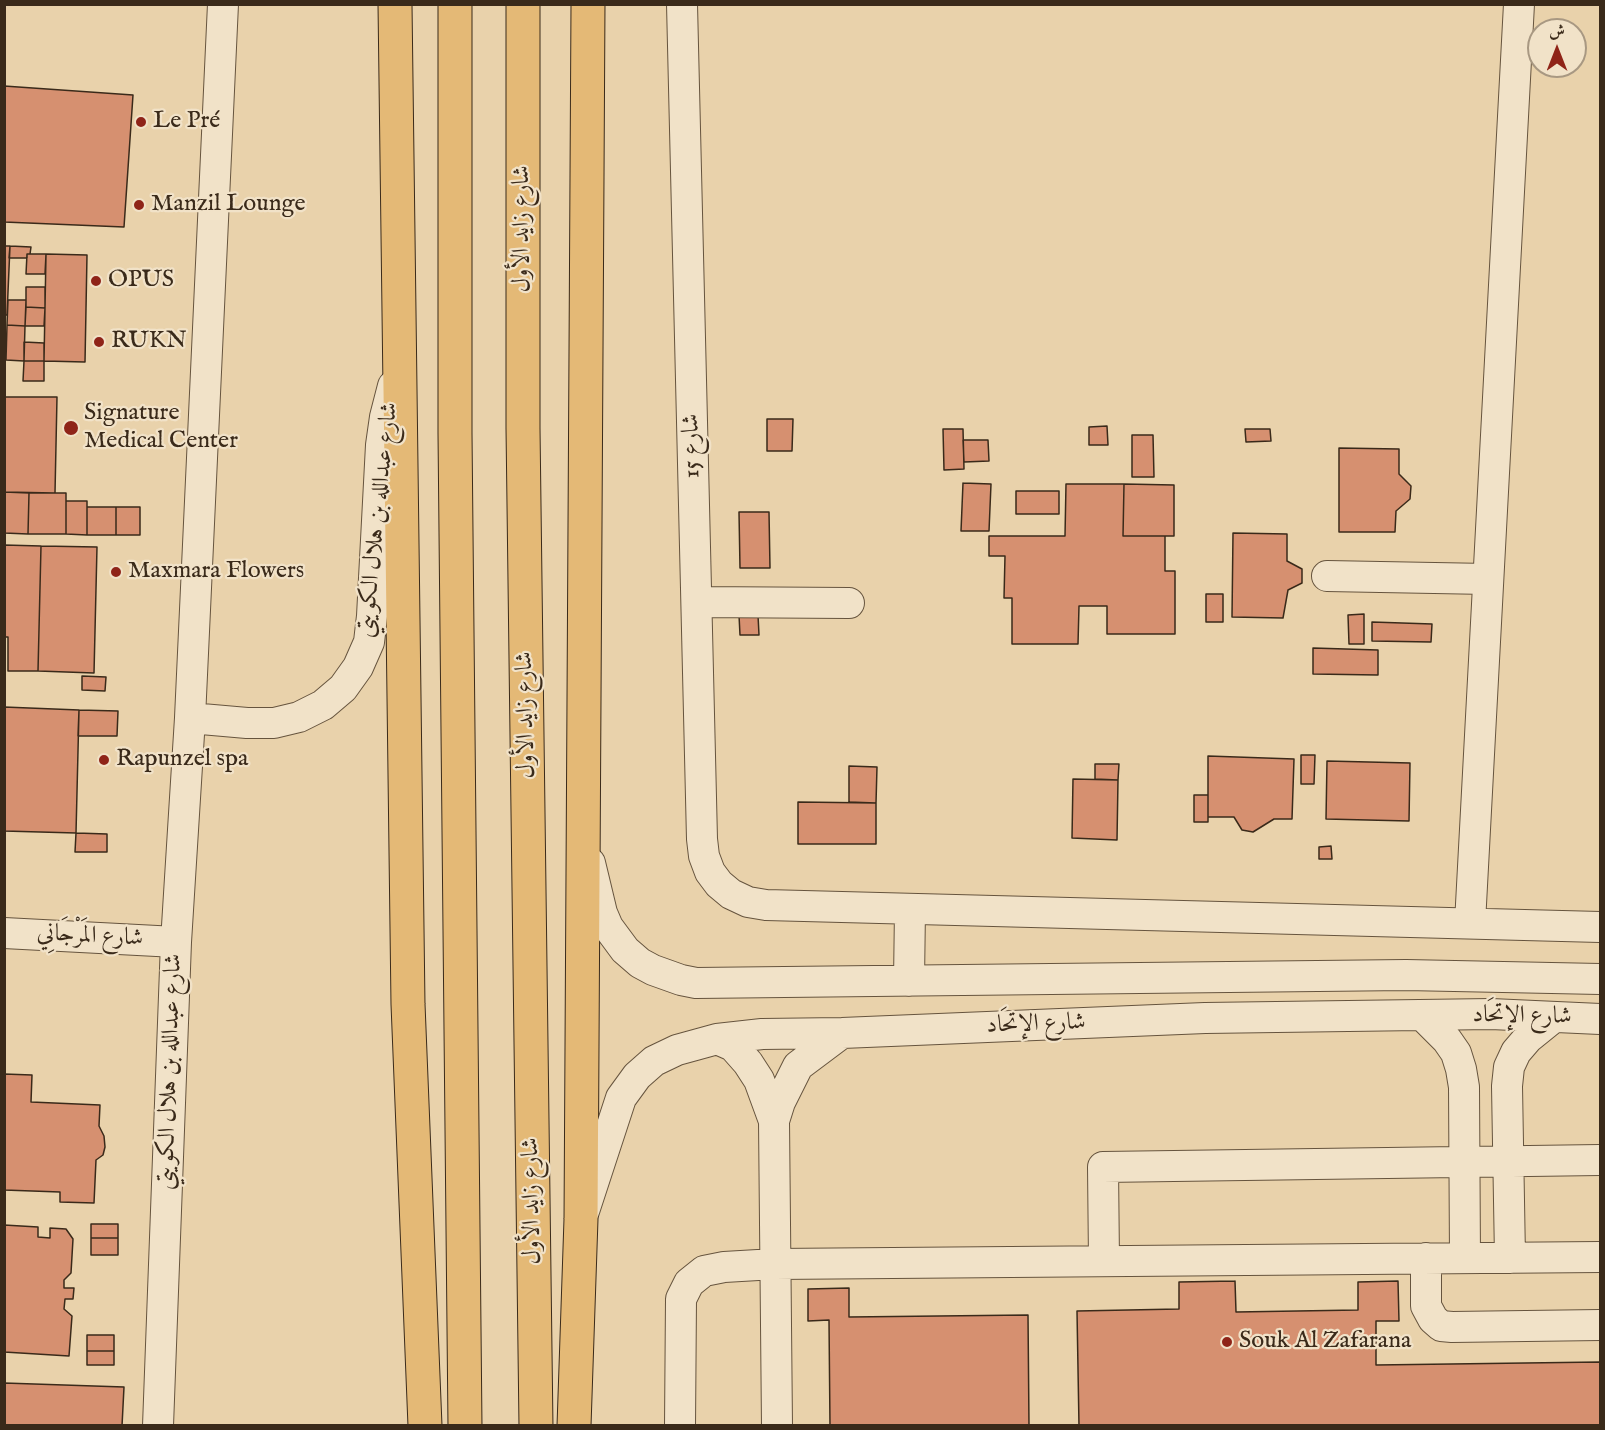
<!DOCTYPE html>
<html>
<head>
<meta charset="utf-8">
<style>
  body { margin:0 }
  #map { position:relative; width:1605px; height:1430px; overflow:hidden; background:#e9d2ab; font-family:"IM FELL English",Amiri,serif }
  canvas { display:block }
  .frame { position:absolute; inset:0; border:6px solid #3a2a1a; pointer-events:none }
  .north { position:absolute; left:1527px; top:18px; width:60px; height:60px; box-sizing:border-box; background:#f1e2c8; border:2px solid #a89882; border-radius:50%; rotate:0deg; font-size:16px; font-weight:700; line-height:24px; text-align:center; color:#3a2a1a }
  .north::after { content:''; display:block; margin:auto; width:21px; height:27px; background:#8f2418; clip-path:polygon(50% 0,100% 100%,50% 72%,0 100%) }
</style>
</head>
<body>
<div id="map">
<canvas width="1605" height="1430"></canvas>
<div class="frame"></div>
<div class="north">ش</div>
</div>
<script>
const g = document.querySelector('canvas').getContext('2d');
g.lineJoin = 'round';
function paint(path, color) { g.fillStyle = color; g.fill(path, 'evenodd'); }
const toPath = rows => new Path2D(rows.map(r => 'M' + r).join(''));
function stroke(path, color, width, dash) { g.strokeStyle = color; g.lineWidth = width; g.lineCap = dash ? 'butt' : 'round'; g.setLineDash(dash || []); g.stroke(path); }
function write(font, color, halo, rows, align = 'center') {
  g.font = font + ' "IM FELL English",Amiri,serif'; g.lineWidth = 4.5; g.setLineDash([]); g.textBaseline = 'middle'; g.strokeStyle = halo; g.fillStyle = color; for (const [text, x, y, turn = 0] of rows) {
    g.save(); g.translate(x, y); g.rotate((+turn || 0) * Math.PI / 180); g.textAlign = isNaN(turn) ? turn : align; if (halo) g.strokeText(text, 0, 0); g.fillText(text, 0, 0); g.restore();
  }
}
const building = toPath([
  [4,86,133,95,124,227,4,222,4,86],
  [4,246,10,246,7,315,4,315,4,246],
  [10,246,31,247,30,254,27,254,27,258,9,258,10,246],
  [27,254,46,254,45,274,26,274,27,254],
  [46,254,87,255,85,362,44,361,46,254],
  [26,287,45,287,45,308,26,307,26,287],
  [8,300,26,300,25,326,7,325,8,300],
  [26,307,45,308,44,326,25,326,26,307],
  [7,325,25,326,24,361,6,360,7,325],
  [24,342,44,343,44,361,24,361,24,342],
  [24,361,44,361,44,381,23,381,24,361],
  [4,397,57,397,55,493,4,492,4,397],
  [767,419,793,419,792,451,767,451,767,419],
  [1107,426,1108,445,1089,445,1089,427,1107,426],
  [943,429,963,429,964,469,944,470,943,429],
  [1245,429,1270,429,1271,441,1246,442,1245,429],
  [1132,435,1153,435,1154,477,1132,477,1132,435],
  [963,440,988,440,989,461,964,462,963,440],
  [1339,448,1399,449,1399,474,1411,486,1410,499,1396,511,1395,532,1339,532,1339,448],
  [963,483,991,484,989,531,961,531,963,483],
  [1066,484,1124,484,1123,536,1165,536,1165,571,1175,571,1175,634,1107,634,1107,606,1079,606,1078,644,1012,644,1012,598,1004,598,1005,556,989,556,989,536,1065,536,1066,484],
  [1124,484,1174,485,1174,536,1123,536,1124,484],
  [1016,491,1059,491,1059,514,1016,514,1016,491],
  [4,492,29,493,28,534,4,533,4,492],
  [29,493,66,493,66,534,28,534,29,493],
  [66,501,87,501,87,535,66,534,66,501],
  [87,507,116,507,116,535,87,535,87,507],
  [116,507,140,507,140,535,116,535,116,507],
  [739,512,769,512,770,568,740,568,739,512],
  [1233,533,1287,534,1287,561,1302,569,1302,583,1288,590,1283,618,1232,617,1233,533],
  [4,545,41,546,38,671,8,671,8,637,4,637,4,545],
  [41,546,97,547,94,673,38,671,41,546],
  [1206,594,1223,594,1223,622,1206,622,1206,594],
  [1364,614,1364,644,1349,644,1348,615,1364,614],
  [739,615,758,615,759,635,740,635,739,615],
  [1372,622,1432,624,1431,642,1372,641,1372,622],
  [1313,648,1378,650,1378,675,1313,674,1313,648],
  [82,676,106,677,105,691,82,690,82,676],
  [4,707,79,710,76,833,4,831,4,707],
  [79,710,118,711,117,736,78,736,79,710],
  [1301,755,1315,755,1314,784,1301,784,1301,755],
  [1208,756,1294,759,1292,819,1274,819,1253,832,1242,830,1234,817,1208,817,1208,756],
  [1327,761,1410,763,1409,821,1326,819,1327,761],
  [1095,764,1119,764,1118,780,1095,779,1095,764],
  [849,766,877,767,876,803,849,802,849,766],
  [1073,779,1118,780,1117,840,1072,838,1073,779],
  [1194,795,1208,795,1208,822,1194,822,1194,795],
  [798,802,876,803,876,844,798,844,798,802],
  [76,833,107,834,107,852,75,852,76,833],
  [1331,846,1332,859,1319,859,1319,847,1331,846],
  [4,1074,32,1075,31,1102,100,1105,99,1126,104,1136,105,1147,103,1155,96,1160,94,1203,60,1202,60,1192,4,1190,4,1074],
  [91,1224,118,1224,118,1238,91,1238,91,1224],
  [4,1225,38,1227,38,1237,50,1238,50,1228,66,1229,73,1239,71,1273,64,1280,64,1288,74,1288,73,1299,65,1299,64,1309,72,1316,69,1356,4,1352,4,1225],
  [91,1238,118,1238,118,1255,91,1255,91,1238],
  [1235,1281,1236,1312,1358,1310,1358,1282,1398,1281,1399,1321,1376,1321,1376,1365,1600,1362,1600,1426,1079,1426,1077,1311,1179,1309,1179,1282,1235,1281],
  [849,1288,849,1317,1028,1315,1029,1426,830,1426,829,1320,808,1321,808,1289,849,1288],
  [87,1335,114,1335,114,1351,87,1351,87,1335],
  [87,1351,114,1351,114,1365,87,1365,87,1351],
  [4,1383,124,1387,122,1426,4,1426,4,1383]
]);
paint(building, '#d69070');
stroke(building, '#3a2a1a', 1.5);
const minor = toPath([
  [682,4,702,839,704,856,710,872,719,884,731,894,748,902,766,905,1600,927],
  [1327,576,1488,579],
  [697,602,849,603],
  [190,718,247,723,274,723,299,717,323,705,343,688,358,667,369,642,372,616,381,445,385,417,393,386],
  [590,863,602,913,608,927,625,950,640,963,653,970,681,980,696,983,1406,975,1600,979],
  [1470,923,1519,4],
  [4,933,176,942],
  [909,981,910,909],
  [1422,1015,1447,1040,1456,1053,1461,1069,1464,1087,1465,1258],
  [717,1039,733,1046,748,1063,759,1080,774,1121],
  [584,1211,621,1098,637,1076,654,1061,677,1050,717,1039,762,1034,842,1033,1205,1018,1491,1014,1600,1019],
  [1426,1258,1426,1306,1433,1319,1441,1326,1452,1327,1600,1325],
  [1510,1258,1507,1086,1509,1067,1516,1052,1528,1038,1554,1017],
  [1104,1261,1103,1167,1600,1160],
  [158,1426,176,942,190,718,223,4],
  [680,1426,681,1299,689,1283,704,1271,724,1267,775,1264,1600,1257],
  [777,1426,774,1121,780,1102,798,1066,842,1033]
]);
const major = toPath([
  [395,4,408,1004,425,1426],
  [455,4,455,433,465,1426],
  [523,4,523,428,536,1426],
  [574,1426,581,1219,588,4]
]);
stroke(minor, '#66543e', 32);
stroke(major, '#3a2a1a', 35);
stroke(minor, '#f1e2c8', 30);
stroke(major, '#e4b976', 33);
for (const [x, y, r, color] of [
  [141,122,6,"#8f2418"],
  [139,205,6,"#8f2418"],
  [96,281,6,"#8f2418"],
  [99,342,6,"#8f2418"],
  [71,428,8,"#8f2418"],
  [116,572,6,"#8f2418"],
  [104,760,6,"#8f2418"],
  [1227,1342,6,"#8f2418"]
]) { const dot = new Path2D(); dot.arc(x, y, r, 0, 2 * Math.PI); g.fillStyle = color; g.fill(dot); stroke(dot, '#f1e2c8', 2); }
write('24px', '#3a2a1a', '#f1e2c8', [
  ["Le Pré",153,122],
  ["Manzil Lounge",151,205],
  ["OPUS",108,281],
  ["RUKN",111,342],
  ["Signature",84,414],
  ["Medical Center",84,442],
  ["Maxmara Flowers",128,572],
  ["Rapunzel spa",116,760],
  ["Souk Al Zafarana",1239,1342]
], 'left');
write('24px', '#3a2a1a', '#f1e2c8', [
  ["شارع زايد الأول",523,229,-90],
  ["شارع 15",693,446,-91],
  ["شارع عبدالله بن هلال الكويتي",379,520,-84],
  ["شارع زايد الأول",527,715,-91],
  ["شارع المَرْجَانِي",90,937,3],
  ["شارع الإتحَاد",1522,1017,1],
  ["شارع الإتحَاد",1036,1025,-2],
  ["شارع عبدالله بن هلال الكويتي",171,1072,-88],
  ["شارع زايد الأول",533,1201,-91]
]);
</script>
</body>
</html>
